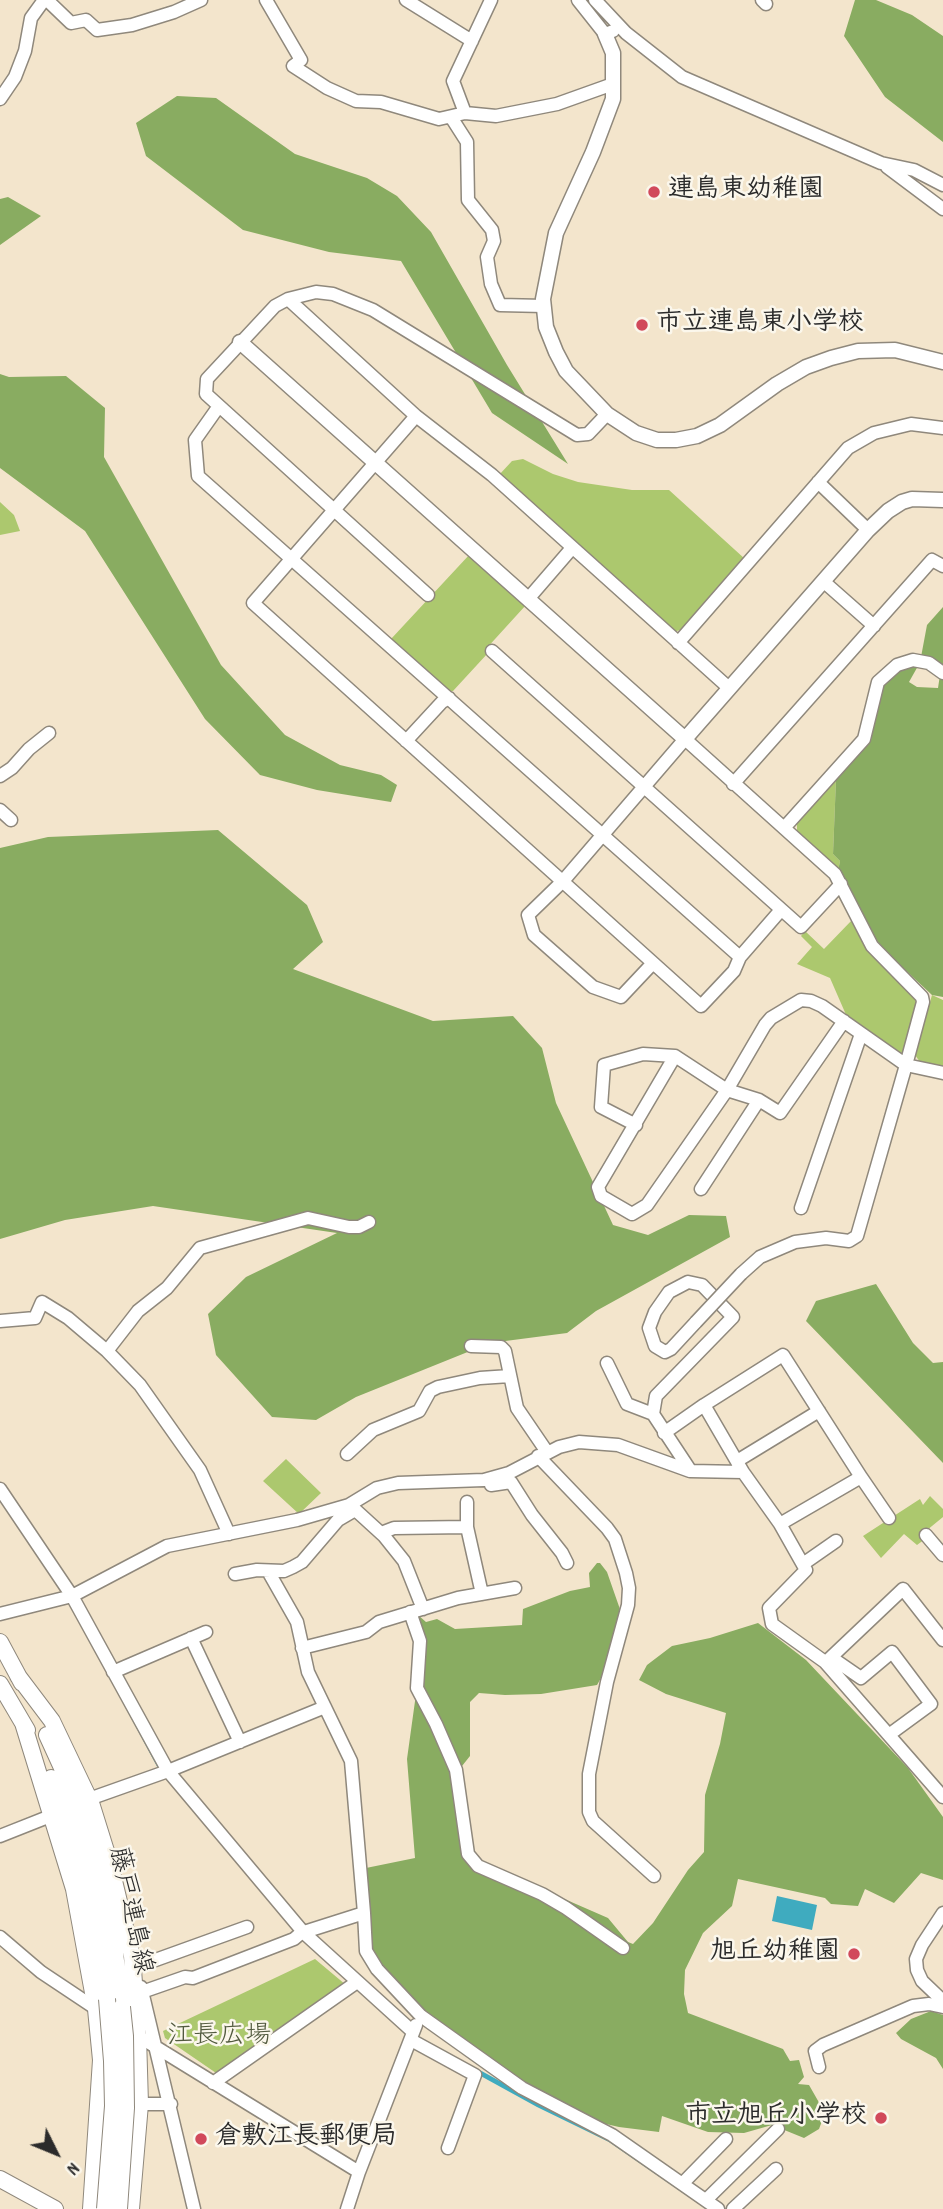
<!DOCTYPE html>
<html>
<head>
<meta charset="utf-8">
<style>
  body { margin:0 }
  #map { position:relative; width:943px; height:2209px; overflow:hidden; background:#f3e5cc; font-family:Dekko,sans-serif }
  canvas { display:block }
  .north { position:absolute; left:21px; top:2118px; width:70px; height:70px; -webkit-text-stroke:5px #fbf7ec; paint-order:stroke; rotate:133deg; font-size:19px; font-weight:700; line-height:28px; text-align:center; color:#2b2b2b }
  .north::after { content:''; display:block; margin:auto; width:24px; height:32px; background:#2b2b2b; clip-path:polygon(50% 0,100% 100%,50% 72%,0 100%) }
</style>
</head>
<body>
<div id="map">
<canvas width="943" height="2209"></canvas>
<div class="north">N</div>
</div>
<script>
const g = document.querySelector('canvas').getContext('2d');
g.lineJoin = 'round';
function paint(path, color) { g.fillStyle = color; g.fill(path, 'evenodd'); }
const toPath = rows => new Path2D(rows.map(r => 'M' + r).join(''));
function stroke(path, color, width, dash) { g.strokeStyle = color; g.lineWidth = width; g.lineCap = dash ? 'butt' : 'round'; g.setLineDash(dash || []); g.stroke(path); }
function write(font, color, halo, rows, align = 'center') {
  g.font = font + ' Dekko,"Klee One",sans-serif'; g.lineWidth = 5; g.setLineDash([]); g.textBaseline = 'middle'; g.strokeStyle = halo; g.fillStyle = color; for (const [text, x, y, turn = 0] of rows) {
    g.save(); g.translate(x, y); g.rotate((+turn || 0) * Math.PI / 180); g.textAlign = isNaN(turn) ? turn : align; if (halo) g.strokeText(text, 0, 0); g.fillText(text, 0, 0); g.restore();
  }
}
paint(toPath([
  [523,459,553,474,578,482,632,490,669,490,745,559,681,630,672,632,499,475,512,461],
  [0,502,14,515,20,531,0,535],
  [470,554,526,605,485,650,488,653,453,691,448,691,391,639],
  [836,779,833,854,840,861,838,871,797,833,797,822],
  [852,920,915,998,917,1007,905,1051,899,1054,847,1017,830,978,797,964,812,947,801,936,805,931,824,949],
  [932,995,943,1000,943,1066,920,1062,915,1055],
  [286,1459,321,1493,299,1514,263,1481],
  [930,1496,943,1509,943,1517,921,1535,925,1539,917,1545,904,1534,881,1558,863,1536,920,1499,923,1505],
  [315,1959,346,1985,219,2075,165,2038,163,2031]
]), '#acc86e');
paint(toPath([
  [855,0,876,0,912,15,943,36,943,142,885,97,844,36],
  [177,96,216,98,295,154,367,178,397,196,431,232,507,365,568,464,492,413,401,261,329,252,243,230,146,156,136,123],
  [8,197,41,216,0,245,0,199],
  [0,374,9,377,66,376,105,408,104,457,221,665,285,735,340,765,381,775,397,785,391,802,317,790,260,775,205,719,85,531,0,468],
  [943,607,943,669,921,657,927,625],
  [911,666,918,666,909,682,917,687,938,688,940,675,943,678,943,997,932,995,886,952,871,933,838,871,840,861,833,854,836,779,871,740,876,702,881,688,897,672],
  [218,830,307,905,323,942,293,969,433,1021,513,1016,542,1048,556,1103,613,1225,648,1235,689,1215,726,1216,730,1237,596,1311,567,1333,490,1343,356,1397,316,1420,272,1417,216,1355,208,1314,246,1277,337,1233,153,1206,65,1220,0,1239,0,848,48,837],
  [876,1284,913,1343,933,1363,943,1362,943,1463,806,1321,816,1301],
  [597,1563,600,1563,607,1572,622,1615,605,1671,597,1685,541,1694,505,1695,479,1693,470,1702,470,1756,462,1766,456,1764,419,1688,418,1615,426,1622,437,1619,455,1629,522,1625,523,1609,570,1591,590,1587,589,1573],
  [758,1623,806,1660,908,1768,943,1817,943,1880,921,1873,894,1903,865,1889,858,1906,831,1904,825,1898,738,1879,732,1906,703,1933,685,1970,684,1994,688,2013,783,2049,790,2061,799,2060,804,2077,798,2084,809,2085,825,2113,819,2129,804,2138,772,2125,744,2133,708,2132,662,2116,659,2132,619,2127,593,2121,524,2083,444,2028,398,1988,371,1951,366,1868,415,1858,407,1759,416,1694,453,1773,466,1856,608,1918,628,1942,633,1944,653,1923,688,1870,704,1852,705,1795,720,1744,726,1713,666,1694,639,1680,647,1665,672,1646,710,1638],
  [931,2011,943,2015,943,2069,936,2058,901,2039,896,2033,911,2019]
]), '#89ac61');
paint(toPath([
  [69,1595,163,1769,259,1886,416,2035,569,2119,611,2138,712,2209,706,2209,609,2142,537,2107,408,2036,298,1935,160,1772,66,1597],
  [777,1896,817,1905,812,1930,772,1921]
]), '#3fabbf');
const minor = toPath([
  [47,0,71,23,86,20,97,30,132,25,174,12,201,0],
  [266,0,301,60,293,66,327,88,356,101,381,102,439,119,465,113,453,81,491,0],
  [406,0,472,41],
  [578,0,605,34,613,31],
  [595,0,626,33,682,77,881,163,914,170,943,185],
  [762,0,766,4],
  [0,99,15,77,25,51,31,18,44,0],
  [465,113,496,116,557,104,613,84],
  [451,117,467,142,468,200,492,230,494,241,487,257,491,284,500,305,544,306],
  [887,167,943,209],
  [288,299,416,416,492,475,729,688],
  [219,406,195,440,198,476,740,957],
  [416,416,253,603,701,1006,734,971,740,957,780,911],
  [818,482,868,530],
  [823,581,874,626],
  [428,595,206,394,207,379,275,306,288,299,316,292,333,294,373,310,577,435,588,434,607,414],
  [528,599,572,548],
  [678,643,848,448,874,433,911,424,943,428],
  [492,651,801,927,841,884],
  [406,741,442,702,449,698],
  [0,776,12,768,29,749,49,733],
  [733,784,932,560,943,566],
  [0,810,11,820],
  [784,828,864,739,878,682,897,665,913,660,929,663,943,673],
  [653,963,621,997,593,987,534,935,528,915,563,881,685,739,835,874,872,946,922,997,923,1002,906,1065,857,1236,849,1241,826,1238,795,1242,760,1257,741,1274],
  [675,1056,598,1187,601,1196,632,1214,647,1205,727,1090,765,1025,771,1018,801,1000,811,1001,822,1006,906,1065,943,1073],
  [636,1125,601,1107,604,1065,643,1054,675,1056,727,1090,759,1100,780,1113,844,1021],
  [701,1189,759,1100],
  [801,1208,861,1034],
  [0,1321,35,1318,42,1302,68,1318,107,1351,140,1385,200,1470,229,1534],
  [471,1346,501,1347,505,1351,517,1408,547,1452],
  [107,1351,138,1311,167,1288,200,1248,308,1218,349,1227,359,1227,369,1222],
  [607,1363,627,1404,653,1414],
  [664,1433,704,1405],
  [347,1454,373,1430,419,1411,430,1391,438,1387,480,1378,510,1376],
  [538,1456,607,1528,615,1539,626,1573,629,1588,628,1605,607,1682,589,1774,589,1812,593,1821,654,1876],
  [737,1461,819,1411],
  [690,1470,653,1414,656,1396,733,1317,702,1285,688,1282,669,1292,655,1312,649,1328,655,1346,665,1352,671,1349,696,1322],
  [861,1477,889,1518],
  [491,1485,511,1482,532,1515,562,1553,567,1563],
  [0,1489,72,1596,168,1771,304,1933,412,2031],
  [467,1502,467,1527,482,1594],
  [350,1505,384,1536,404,1561,423,1609],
  [780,1524,861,1477,783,1355,704,1405,743,1472,780,1524,806,1570,769,1608,772,1624,825,1662,943,1797],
  [381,1533,394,1528,467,1527],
  [926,1535,943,1555],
  [803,1564,836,1541],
  [235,1574,257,1570,284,1571,293,1567,302,1562,338,1520,355,1510],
  [410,1612,420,1641,417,1688,436,1724,456,1770,468,1854,478,1866,542,1894,566,1908,623,1948],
  [0,1614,72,1596,167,1546,297,1520,349,1505,377,1488,398,1483,484,1480,509,1473,559,1447,579,1442,618,1445,690,1471,743,1472],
  [191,1638,240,1742],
  [302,1648,366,1632,379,1622,458,1598,515,1588],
  [832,1658,861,1678,892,1652,931,1704,890,1734],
  [826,1662,903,1589,943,1640],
  [113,1672,206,1632],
  [89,1799,168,1771,325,1707],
  [0,1836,53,1815],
  [364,1913,366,1951,377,1969,421,2016,522,2088,612,2135,718,2209],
  [943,1913,922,1945,916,1959,917,1970,922,1981,943,2001],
  [0,1937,41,1972,101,2012],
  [136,1967,247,1927],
  [141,1987,194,2209],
  [142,1992,185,1977,193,1978,294,1939,301,1933,364,1913,351,1761,308,1672,297,1622,268,1571],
  [133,2033,359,2172],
  [411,2040,475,2075,448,2148],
  [819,2067,815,2051,823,2045,913,2006,929,2004,943,2007],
  [213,2083,357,1982],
  [140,2104,171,2104],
  [683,2183,726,2139],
  [706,2200,778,2129],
  [347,2209,359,2172,416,2025],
  [733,2209,776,2169]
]);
const tertiary = toPath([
  [605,34,613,53,613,99,593,152,556,233,543,299,546,327,556,352,566,371,607,414,636,433,657,440,676,440,697,436,720,425,777,384,806,367,831,358,858,351,895,350,943,362],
  [240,342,685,739,868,530,888,511,902,502,912,499,943,500]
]);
const secondary = toPath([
  [0,1642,22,1683],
  [18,1676,52,1721,91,1803,110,1864,132,1956,138,2037,140,2104,131,2209],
  [0,1684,27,1730],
  [23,1723,74,1889,96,2009,101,2060,91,2209],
  [47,1735,68,1781,101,1884,113,1938,122,2007],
  [51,1778,72,1838,86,1887,101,1955,107,1999],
  [0,2179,55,2209]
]);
stroke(minor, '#8f887c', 15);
stroke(tertiary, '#8f887c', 17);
stroke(secondary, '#8f887c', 18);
stroke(minor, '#fff', 12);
stroke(tertiary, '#fff', 14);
stroke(secondary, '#fff', 16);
const minorBridge = toPath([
  [696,1322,741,1274]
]);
const secondaryBridge = toPath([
  [105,2209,113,2106,112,2061,107,1999],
  [119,2209,126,2108,125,2036,122,2007]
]);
stroke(minorBridge, '#8f887c', 15, []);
stroke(secondaryBridge, '#8f887c', 18, []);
stroke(minorBridge, '#fff', 12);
stroke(secondaryBridge, '#fff', 16);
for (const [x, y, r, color] of [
  [654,192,7,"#d1495b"],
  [642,325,7,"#d1495b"],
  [854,1954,7,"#d1495b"],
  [881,2118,7,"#d1495b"],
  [201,2139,7,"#d1495b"]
]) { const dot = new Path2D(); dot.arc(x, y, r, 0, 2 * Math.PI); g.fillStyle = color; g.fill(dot); stroke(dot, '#fbf7ec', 2.5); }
write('bold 26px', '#2b2b2b', '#fbf7ec', [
  ["連島東幼稚園",668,192],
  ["市立連島東小学校",656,325],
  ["旭丘幼稚園",840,1954,"right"],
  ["市立旭丘小学校",867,2118,"right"],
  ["倉敷江長郵便局",215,2139]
], 'left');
write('26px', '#2b2b2b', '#fbf7ec', [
  ["藤戸連島線",128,1911,78]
]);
write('26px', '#525a3f', '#fbf7ec', [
  ["江長広場",219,2038]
]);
</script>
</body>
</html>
